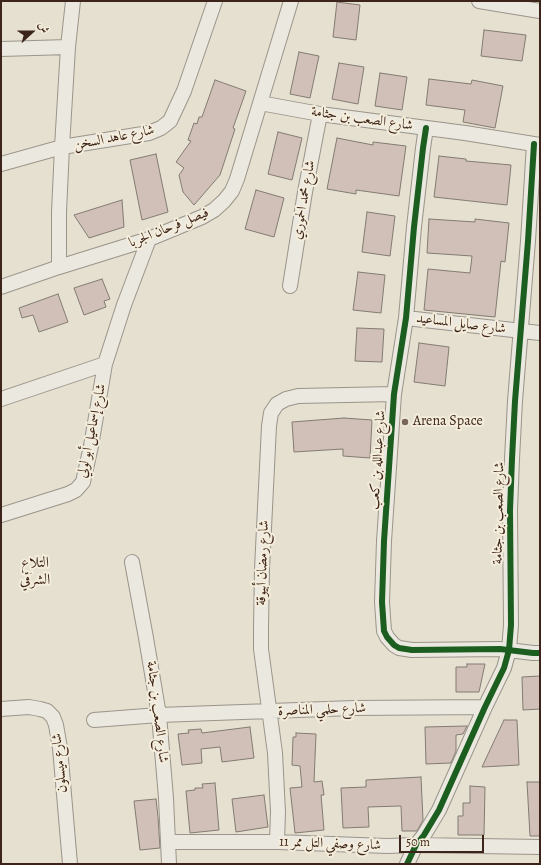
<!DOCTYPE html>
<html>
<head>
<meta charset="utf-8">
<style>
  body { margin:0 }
  #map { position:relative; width:541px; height:865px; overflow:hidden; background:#e5e0d0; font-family:Alegreya,Amiri,serif }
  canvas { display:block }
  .frame { position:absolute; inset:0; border:2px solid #3d241b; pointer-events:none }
  .north { position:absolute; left:12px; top:12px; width:40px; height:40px; -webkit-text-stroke:3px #f4eddb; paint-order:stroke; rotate:69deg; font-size:11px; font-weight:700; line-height:16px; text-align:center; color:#3d241b }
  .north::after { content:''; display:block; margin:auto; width:14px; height:18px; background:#3d241b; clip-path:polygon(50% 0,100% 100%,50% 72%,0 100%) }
  .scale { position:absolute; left:399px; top:835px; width:85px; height:18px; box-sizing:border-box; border:2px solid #3d241b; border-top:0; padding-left:5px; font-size:12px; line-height:14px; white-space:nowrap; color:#3d241b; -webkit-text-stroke:3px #f4eddb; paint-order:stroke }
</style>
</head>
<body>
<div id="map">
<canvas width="541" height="865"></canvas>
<div class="frame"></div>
<div class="north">ش</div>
<div class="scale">50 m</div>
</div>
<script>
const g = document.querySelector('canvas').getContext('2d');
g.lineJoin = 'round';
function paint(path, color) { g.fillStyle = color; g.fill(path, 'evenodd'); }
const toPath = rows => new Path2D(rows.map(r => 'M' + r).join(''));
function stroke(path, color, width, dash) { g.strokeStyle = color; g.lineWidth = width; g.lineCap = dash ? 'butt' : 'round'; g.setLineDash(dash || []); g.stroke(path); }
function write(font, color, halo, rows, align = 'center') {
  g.font = font + ' Alegreya,Amiri,serif'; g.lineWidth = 4; g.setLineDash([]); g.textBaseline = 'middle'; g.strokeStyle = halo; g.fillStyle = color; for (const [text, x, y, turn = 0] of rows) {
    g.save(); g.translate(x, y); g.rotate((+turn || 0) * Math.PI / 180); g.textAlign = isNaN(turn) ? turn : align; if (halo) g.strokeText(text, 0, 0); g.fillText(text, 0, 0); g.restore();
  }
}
const building = toPath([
  [337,2,360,5,356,40,333,37,337,2],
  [484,30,526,35,522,61,481,56,484,30],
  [299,52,319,56,310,98,290,94,299,52],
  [339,63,364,67,358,104,332,99,339,63],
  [380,73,407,77,402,110,375,106,380,73],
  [429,79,471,84,472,80,503,86,495,128,463,122,465,110,426,105,429,79],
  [215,80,246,91,233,128,235,129,220,175,194,205,183,192,179,175,184,168,176,162,191,141,188,140,194,123,197,124,199,117,202,117,215,80],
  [278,132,302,138,292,180,268,174,278,132],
  [337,138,373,145,373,142,406,146,399,196,356,190,356,194,327,189,337,138],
  [156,154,168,212,142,220,130,160,156,154],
  [439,156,466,159,466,161,511,165,507,205,434,197,439,156],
  [256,190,284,198,274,237,245,229,256,190],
  [122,200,124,227,89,238,74,215,122,200],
  [367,212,395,216,390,256,362,252,367,212],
  [429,219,475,222,475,219,509,223,505,262,501,261,495,317,424,310,428,269,470,273,472,256,427,253,429,219],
  [358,272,385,275,381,313,353,310,358,272],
  [102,279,110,299,104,301,106,307,84,315,74,288,102,279],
  [58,294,68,322,39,332,33,315,22,318,19,308,58,294],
  [357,328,384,329,382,362,355,361,357,328],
  [419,343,449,347,445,386,414,382,419,343],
  [344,418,372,420,370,458,343,456,343,449,294,452,292,422,344,418],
  [467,664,485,664,479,692,456,692,456,667,467,667,467,664],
  [540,676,540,709,523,710,522,677,540,676],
  [504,720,517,720,519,765,482,767,504,720],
  [467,726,463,734,456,735,456,751,451,763,426,764,425,727,467,726],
  [250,727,254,758,222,762,220,747,201,749,202,763,182,765,178,734,189,733,188,730,201,729,202,733,250,727],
  [296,733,316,734,314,782,322,781,324,795,321,795,324,830,295,833,290,788,302,787,300,766,292,765,293,737,296,737,296,733],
  [421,777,423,820,417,831,402,831,401,806,368,807,369,827,343,828,341,788,366,787,366,780,421,777],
  [527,782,540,782,540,836,530,836,527,782],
  [215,783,219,830,190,833,186,791,195,790,195,788,203,788,202,784,215,783],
  [470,786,485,787,484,835,458,835,458,816,463,816,463,803,470,803,470,786],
  [264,795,268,827,236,832,232,799,264,795],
  [156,799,158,817,160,848,140,850,134,801,156,799]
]);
paint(building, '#d1c0b7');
stroke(building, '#837b72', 1);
const minor = toPath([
  [479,1,540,11],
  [1,49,68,47],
  [260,103,320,114,465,133,540,145],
  [426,128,423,148,414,227,406,318,394,394,384,541,382,602,384,631,387,637,394,645,399,648,412,650,500,649,533,653,540,653],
  [1,164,62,147,149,133,161,128,170,121,184,91,215,1],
  [59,267,59,212,62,147,68,47,73,1],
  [290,286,305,192,320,114],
  [1,287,59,267,149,239,202,217,214,210,224,201,232,191,237,179,291,1],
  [406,318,540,333],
  [1,399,105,364],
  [1,515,68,494,76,490,83,482,91,446,105,364,124,305,149,239],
  [132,562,146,638,159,715,166,798,169,864],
  [1,709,29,707,40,709,47,711,53,717,56,725,60,748,70,864],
  [94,720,159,715,354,708,485,707],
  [168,842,277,842,387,846,416,845,540,847],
  [277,842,278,812,275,753,261,649,261,627,262,569,269,426,271,413,277,404,286,399,298,396,394,394],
  [407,864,416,845,424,835,439,810,485,707,504,668,509,650,511,625,510,510,512,459,515,401,528,241,534,144]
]);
stroke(minor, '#9b948a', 16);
stroke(minor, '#ebe8e0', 14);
stroke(toPath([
  [426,128,423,148,414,227,406,318,394,394,384,541,382,602,384,631,387,637,394,645,399,648,412,650,500,649,533,653,540,653],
  [407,864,416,845,424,835,439,810,485,707,504,668,509,650,511,625,510,510,512,459,515,401,528,241,534,144]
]), '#1b5e20', 6);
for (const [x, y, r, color] of [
  [405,422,4,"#78665a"]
]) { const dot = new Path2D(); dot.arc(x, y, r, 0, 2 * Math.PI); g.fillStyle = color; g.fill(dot); stroke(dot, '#f4eddb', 1.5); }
write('14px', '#3d241b', '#f4eddb', [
  ["شارع الصعب بن جثامة",362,119,8],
  ["شارع عاهد السخن",114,138,-11],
  ["شارع محمد الحموري",304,200,-80],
  ["فيصل فرحان الجربا",169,228,-22],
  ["شارع صايل المساعيد",461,324,7],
  ["شارع إسماعيل أبو لولي",92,431,-78],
  ["شارع عبدالله بن كعب",378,460,-86],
  ["شارع الصعب بن جثامة",499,513,-89],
  ["شارع رمضان أبيوقة",263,563,-88],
  ["شارع حلمي المناصرة",322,710,-2],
  ["شارع الصعب بن جثامة",157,712,83],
  ["شارع ميسلون",60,763,-96],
  ["شارع وصفي التل ممر 11",330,844,2]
]);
write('14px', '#3d241b', '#f4eddb', [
  ["Arena Space",413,422]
], 'left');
write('15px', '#3d241b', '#f4eddb', [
  ["التلاع",35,563],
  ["الشرقي",35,580]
]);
</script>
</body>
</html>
